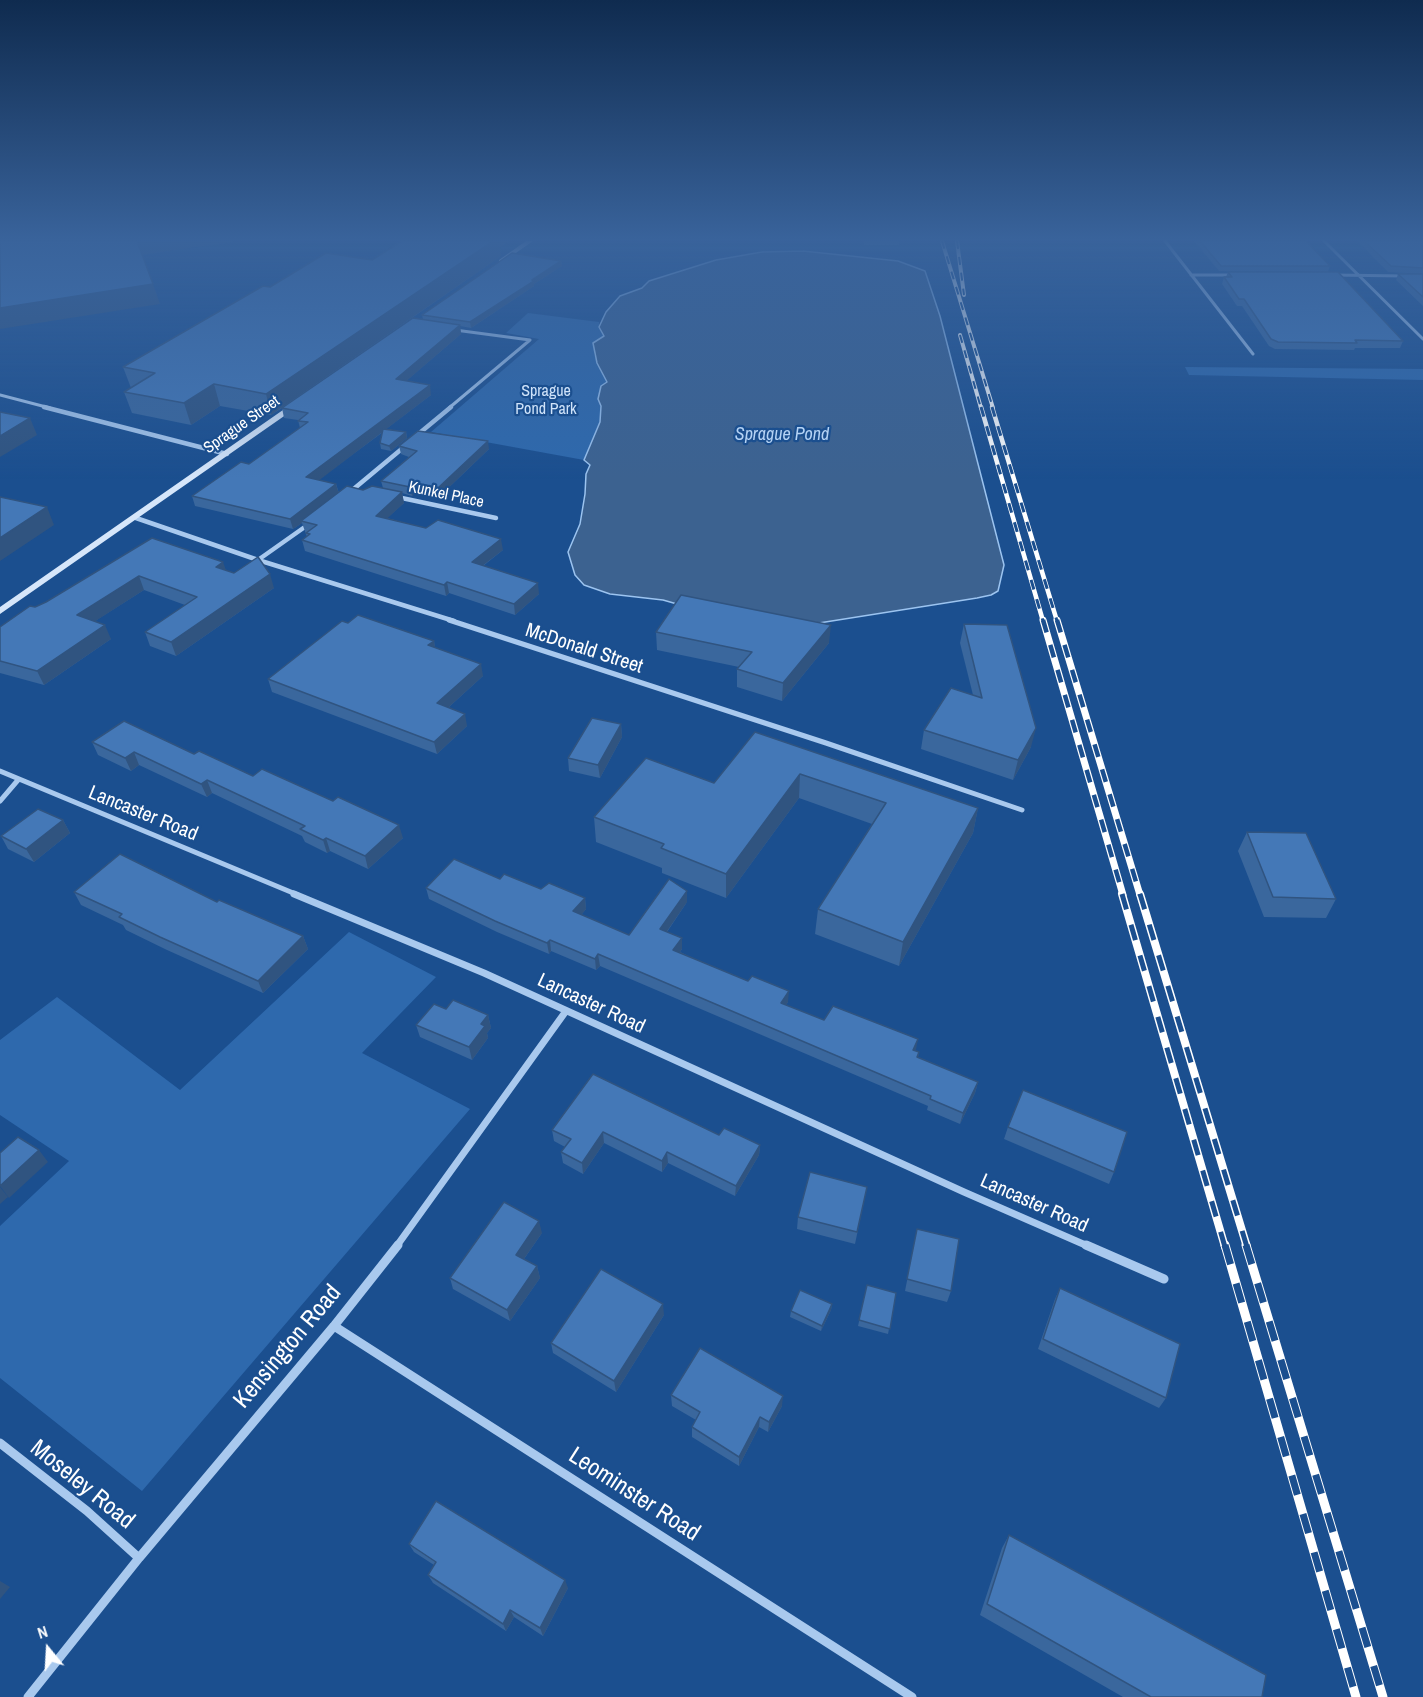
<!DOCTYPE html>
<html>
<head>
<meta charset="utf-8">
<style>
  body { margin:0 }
  #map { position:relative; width:1423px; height:1697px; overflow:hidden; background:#1b4f8f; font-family:"Archivo Narrow",sans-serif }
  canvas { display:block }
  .north { position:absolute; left:18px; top:1619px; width:60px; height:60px; -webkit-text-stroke:4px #1b4f8f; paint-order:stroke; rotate:342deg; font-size:16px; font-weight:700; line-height:24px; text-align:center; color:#fff }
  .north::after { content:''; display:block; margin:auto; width:21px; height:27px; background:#fff; clip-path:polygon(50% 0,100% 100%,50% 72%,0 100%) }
</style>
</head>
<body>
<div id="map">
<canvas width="1423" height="1697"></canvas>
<div class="north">N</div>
</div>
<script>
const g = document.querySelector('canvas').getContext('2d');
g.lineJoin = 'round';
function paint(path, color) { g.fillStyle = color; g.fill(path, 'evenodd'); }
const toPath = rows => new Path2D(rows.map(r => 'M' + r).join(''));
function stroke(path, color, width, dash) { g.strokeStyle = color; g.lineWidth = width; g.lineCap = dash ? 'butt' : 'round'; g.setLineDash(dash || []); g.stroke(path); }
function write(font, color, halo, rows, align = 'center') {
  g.font = font + ' "Archivo Narrow",sans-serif'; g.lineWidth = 4.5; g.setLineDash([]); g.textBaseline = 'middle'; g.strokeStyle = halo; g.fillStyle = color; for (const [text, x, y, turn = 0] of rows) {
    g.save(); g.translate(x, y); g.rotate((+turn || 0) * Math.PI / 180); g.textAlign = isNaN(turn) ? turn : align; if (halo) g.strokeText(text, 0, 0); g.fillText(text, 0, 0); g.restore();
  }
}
paint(toPath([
  [528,313,599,322,599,327,603,332,604,336,599,339,594,354,607,382,601,386,598,399,601,406,600,422,584,460,431,432,539,339,506,333],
  [1185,367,1423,369,1423,380,1189,375],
  [349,932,436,977,362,1053,470,1109,142,1491,0,1378,0,1226,69,1161,0,1115,0,1040,57,997,180,1090]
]), '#2e69ad');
const water = toPath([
  [803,251,898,261,925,271,940,316,1004,565,998,591,991,595,977,598,819,623,684,606,663,600,610,594,584,585,575,575,568,552,580,524,585,494,586,474,590,465,584,460,600,422,601,406,598,399,601,386,607,382,597,363,593,343,604,336,599,327,606,312,620,296,642,288,649,281,716,260,762,252,803,251]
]);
paint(water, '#3c6290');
stroke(water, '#9cc4f0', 1.5);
stroke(toPath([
  [1165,241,1253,354],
  [1324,241,1423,339],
  [1191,275,1233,275],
  [1334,275,1404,276],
  [0,395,50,408],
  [449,408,530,340,455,330]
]), '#a9c9ee', 3);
stroke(toPath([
  [44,407,227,454],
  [416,436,451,407],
  [350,492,404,447],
  [397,497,496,518],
  [136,518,258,560,454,621],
  [258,560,309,524]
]), '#a9c9ee', 4.5);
stroke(toPath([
  [449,620,826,743,1022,810],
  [0,771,298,895],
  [0,801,18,780]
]), '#a9c9ee', 5);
stroke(toPath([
  [294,894,484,973,964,1192,1090,1247],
  [396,1247,566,1011]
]), '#a9c9ee', 7);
stroke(toPath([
  [1086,1245,1164,1279],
  [334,1326,912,1697],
  [0,1443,87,1511,139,1558],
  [28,1697,139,1558,334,1326,398,1245]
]), '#a9c9ee', 9);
paint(toPath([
  [526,241,533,241,503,262,499,262,499,260,526,241],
  [293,403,300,405,0,614,0,607,293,403]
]), '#d6e6fa');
const railFar4 = toPath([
  [942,241,993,408],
  [957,241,964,295],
  [960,335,981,408]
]);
const railFar3 = toPath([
  [981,407,1043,621],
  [992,407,1057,621]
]);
const railFar2 = toPath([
  [1043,620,1123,895],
  [1057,620,1140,895]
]);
const railFar1 = toPath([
  [1122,894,1225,1247],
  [1140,894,1247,1247]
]);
const rail = toPath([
  [1225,1245,1356,1697],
  [1246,1245,1383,1697]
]);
stroke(railFar4, '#fff', 4);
stroke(railFar3, '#fff', 4.5);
stroke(railFar2, '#fff', 7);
stroke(railFar1, '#fff', 8);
stroke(rail, '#fff', 9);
stroke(railFar4, '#1b4f8f', 2, [8]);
stroke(railFar3, '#1b4f8f', 3, [10]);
stroke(railFar2, '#1b4f8f', 4.5, [13]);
stroke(railFar1, '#1b4f8f', 5, [16]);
stroke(rail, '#1b4f8f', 7, [20]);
paint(toPath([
  [402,241,509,241,500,247,501,256,301,395,423,319,422,315,561,261,562,266,534,284,534,286,471,328,460,326,461,334,406,381,431,395,386,429,406,432,407,438,391,451,381,449,380,443,383,432,318,480,336,484,339,493,383,488,381,481,409,457,401,454,399,446,489,449,440,496,416,492,412,496,402,493,404,503,387,518,503,550,483,566,539,594,515,615,449,593,446,596,305,551,302,540,307,537,302,523,293,529,195,506,192,496,249,464,300,428,298,420,284,418,282,408,271,415,220,406,191,425,132,413,124,392,131,388,123,367,270,287,372,260],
  [842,241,899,241,899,245,864,245,864,241],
  [1194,241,1306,241,1330,266,1328,272,1219,271],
  [1357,241,1423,241,1423,274,1388,272],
  [1228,272,1403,341,1400,348,1355,348,1354,350,1275,349,1269,346,1242,306,1237,306,1222,284,1224,277,1226,277],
  [1398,274,1423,274,1423,306,1396,280],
  [152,538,226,570,274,588,176,656,150,646,145,632,185,605,144,590,95,621,111,639,44,685,0,673,0,627,46,602],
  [348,623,434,641,435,648,483,676,449,707,467,726,437,754,272,692,268,679],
  [964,624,1031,747,1013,780,921,749,924,730,973,695,960,643],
  [656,632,829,643,782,701,737,687,737,669,739,667,657,650],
  [621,724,622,737,600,778,569,771,568,758],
  [755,732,978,808,973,833,899,966,815,934,818,909,872,824,799,798,726,898,662,873,662,868,596,842,594,817,714,783],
  [92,742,194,754,253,776,403,838,368,869,330,851,327,853,305,842,302,836,212,793,207,797,139,765,131,771,98,755],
  [63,820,70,833,34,862,8,849,1,836],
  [1247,832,1336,899,1326,918,1264,917,1238,851],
  [500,879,541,889,585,898,586,909,581,915,629,935,687,902,667,932,682,949,680,952,788,1002,786,1005,824,1020,916,1051,919,1052,918,1057,978,1082,975,1093,960,1124,927,1110,928,1106,600,966,596,970,551,951,549,954,497,932,429,899,426,888],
  [74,892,217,902,303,936,308,949,263,993,167,950,126,930,123,925,81,905],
  [446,1009,488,1015,491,1028,487,1033,488,1038,472,1060,420,1037,416,1025],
  [1008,1127,1114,1172,1109,1184,1004,1139],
  [552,1130,719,1135,760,1145,759,1155,735,1196,668,1163,662,1172,604,1143,583,1174,563,1163,561,1152,565,1147,554,1141],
  [867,1187,855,1244,797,1229,798,1217],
  [917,1229,951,1291,947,1302,905,1291],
  [542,1233,524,1259,537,1266,540,1278,510,1321,453,1289,450,1278],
  [867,1285,896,1293,888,1334,858,1326],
  [1060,1288,1166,1398,1159,1408,1038,1349,1055,1299],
  [832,1304,831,1310,821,1331,790,1317,791,1311],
  [664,1315,616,1392,553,1353,551,1343],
  [671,1395,782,1406,768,1432,759,1427,739,1466,692,1437,692,1427,696,1420,672,1406],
  [1009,1535,1262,1697,1123,1697,980,1615,1002,1548],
  [409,1544,568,1588,543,1636,514,1617,506,1631,433,1583,428,1575,434,1565,414,1552]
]), '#3a679d');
paint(toPath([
  [137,241,233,241,233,242,141,255],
  [489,241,509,241,500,247,501,256,271,415,266,394],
  [561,261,562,266,534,284,534,286,471,328,470,322],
  [153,284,160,304,0,329,0,308],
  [460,325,461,334,397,389,396,379],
  [214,384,220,406,191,425,184,403],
  [430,385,431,395,309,488,306,477],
  [30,418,37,435,0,457,0,436],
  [406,432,407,438,391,451,389,446],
  [488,441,489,449,440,496,438,488],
  [415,483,416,492,412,496,410,487],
  [336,484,339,494,301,521,302,523,293,529,290,519],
  [402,492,404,503,378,527,376,516],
  [47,507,54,525,0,561,0,538],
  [501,539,503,550,473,573,472,562],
  [223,562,228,576,216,567],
  [270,574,274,588,176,656,171,642],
  [139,576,144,590,83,629,77,615],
  [447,582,449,593,446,596,444,585],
  [538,583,539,594,515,615,514,604],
  [105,625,111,639,44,685,37,671],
  [831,625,829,643,782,701,783,683],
  [434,641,436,653,428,645],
  [481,664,483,676,439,716,437,703],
  [465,714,467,726,437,754,434,742],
  [621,724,622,737,600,778,598,765],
  [1036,728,1031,747,1013,780,1018,760],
  [134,752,139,765,131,771,125,758],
  [800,774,799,798,726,898,726,874],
  [207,780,212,793,207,797,201,784],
  [978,808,973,833,899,966,903,942],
  [63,820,70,833,34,862,26,849],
  [399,825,403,838,368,869,365,856],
  [326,838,330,851,327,853,323,840],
  [687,891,687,902,661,940,660,929],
  [585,898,586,909,575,923,573,911],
  [303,936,308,949,263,993,258,981],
  [682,938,682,949,673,961,673,950],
  [550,940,551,951,549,954,547,943],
  [598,954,600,966,596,970,595,959],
  [789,991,788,1002,780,1014,781,1003],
  [488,1015,491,1028,487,1033,488,1038,472,1060,469,1047,481,1024],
  [918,1039,916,1050,911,1061,913,1050],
  [978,1082,975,1093,960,1124,963,1113],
  [603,1132,604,1143,583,1174,582,1163],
  [760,1145,759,1155,735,1196,736,1186],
  [39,1150,48,1162,9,1198,0,1186],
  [667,1152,668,1163,662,1172,662,1161],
  [0,1187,8,1197,0,1204],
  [539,1221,542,1233,519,1266,516,1255],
  [537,1266,540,1278,510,1321,507,1310],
  [663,1304,664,1315,616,1392,614,1381],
  [832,1304,831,1310,821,1331,822,1326],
  [783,1396,782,1406,768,1432,769,1422],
  [760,1417,759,1427,739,1466,739,1457],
  [565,1580,568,1588,543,1636,540,1628],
  [0,1581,10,1587,0,1599],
  [510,1610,514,1617,506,1631,503,1624]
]), '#305480');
const building = toPath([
  [0,241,137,241,153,284,0,308,0,241],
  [402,241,493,241,266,394,214,384,184,403,124,392,155,373,123,367,263,286,270,287,326,253,372,260,402,241],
  [1200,241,1306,241,1330,266,1221,266,1200,241],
  [1364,241,1423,241,1423,268,1391,266,1364,241],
  [512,253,561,261,532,280,534,281,470,322,422,315,512,253],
  [1228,272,1338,272,1403,341,1355,340,1357,343,1278,342,1271,339,1244,299,1239,299,1224,277,1232,277,1228,272],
  [1398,274,1423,274,1423,297,1398,274],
  [413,318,460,325,396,379,430,385,306,477,336,484,290,519,192,496,241,462,249,464,308,422,298,421,308,413,282,408,413,318],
  [0,412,30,418,0,436,0,412],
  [383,429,406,432,389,446,380,443,383,429],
  [418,431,488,441,438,488,415,483,410,487,381,481,417,451,399,446,418,431],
  [347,486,363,490,372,486,402,492,376,516,426,528,438,520,501,539,472,562,538,583,514,604,447,582,444,585,302,540,310,534,306,533,317,525,301,521,347,486],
  [0,497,47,507,0,538,0,497],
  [152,538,223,562,216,567,234,573,258,557,270,574,171,642,145,632,197,597,139,576,77,615,105,625,37,671,0,661,0,627,30,606,35,607,46,602,152,538],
  [681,595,831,625,783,683,737,669,752,652,656,632,681,595],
  [358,615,434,641,428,645,481,664,437,703,465,714,434,742,268,679,342,621,348,623,358,615],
  [964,624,1007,625,1036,728,1018,760,924,730,951,688,982,698,964,624],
  [592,718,621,724,598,765,568,758,592,718],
  [124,721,194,754,199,751,253,776,262,769,333,801,338,797,399,825,365,856,326,838,323,840,300,829,305,826,207,780,201,784,134,752,125,758,92,742,124,721],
  [755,732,978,808,903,942,818,909,886,803,800,774,726,874,661,848,664,844,594,817,646,758,714,783,755,732],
  [38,809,63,820,26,849,1,836,38,809],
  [1247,832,1306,833,1336,899,1273,897,1247,832],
  [120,854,217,902,219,900,303,936,258,981,160,937,119,917,122,914,74,892,120,854],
  [454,859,500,879,504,874,541,889,549,883,585,898,573,911,629,935,669,879,687,891,660,929,682,938,673,950,748,981,752,976,789,991,781,1003,824,1020,833,1006,918,1039,913,1050,919,1052,917,1057,978,1082,963,1113,930,1099,931,1096,598,954,595,959,550,940,547,943,495,921,426,888,454,859],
  [453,1000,488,1015,481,1024,485,1026,469,1047,416,1025,434,1004,446,1009,453,1000],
  [593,1074,719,1135,724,1128,760,1145,736,1186,667,1152,662,1161,603,1132,582,1163,561,1152,571,1139,552,1130,593,1074],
  [1023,1090,1127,1132,1114,1172,1008,1127,1023,1090],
  [18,1137,39,1150,0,1186,0,1153,18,1137],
  [810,1172,867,1187,857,1232,798,1217,810,1172],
  [504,1202,539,1221,516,1255,537,1266,507,1310,450,1278,504,1202],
  [917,1229,959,1239,951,1291,907,1279,917,1229],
  [601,1269,663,1304,614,1381,551,1343,601,1269],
  [867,1285,896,1293,890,1329,859,1320,867,1285],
  [1060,1288,1180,1344,1166,1398,1043,1339,1060,1288],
  [800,1290,832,1304,822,1326,791,1311,800,1290],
  [700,1348,783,1396,769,1422,760,1417,739,1457,692,1427,700,1412,671,1395,700,1348],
  [436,1501,565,1580,540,1628,510,1610,503,1624,428,1575,436,1562,409,1544,436,1501],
  [1009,1535,1266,1675,1262,1697,1151,1697,987,1604,1009,1535]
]);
paint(building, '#4478b7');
stroke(building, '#305480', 1.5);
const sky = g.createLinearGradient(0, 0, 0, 479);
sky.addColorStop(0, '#0f2b4f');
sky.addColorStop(0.5, '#39639b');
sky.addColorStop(1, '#39639b00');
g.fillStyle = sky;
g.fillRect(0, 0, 1423, 479);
write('16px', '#cfe3fa', '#1b4f8f', [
  ["Sprague",546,392],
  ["Pond Park",546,410]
]);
write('16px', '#fff', '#1b4f8f', [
  ["Sprague Street",242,425,-35],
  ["Kunkel Place",446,495,12]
]);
write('italic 18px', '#b5d3f5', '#1b4f8f', [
  ["Sprague Pond",782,435]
]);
write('20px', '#fff', '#1b4f8f', [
  ["McDonald Street",584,649,18],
  ["Lancaster Road",143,814,22],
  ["Lancaster Road",591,1004,25],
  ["Lancaster Road",1034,1204,24]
]);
write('24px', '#fff', '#1b4f8f', [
  ["Kensington Road",288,1347,-50],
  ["Moseley Road",82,1485,39],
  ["Leominster Road",634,1495,33]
]);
</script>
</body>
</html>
